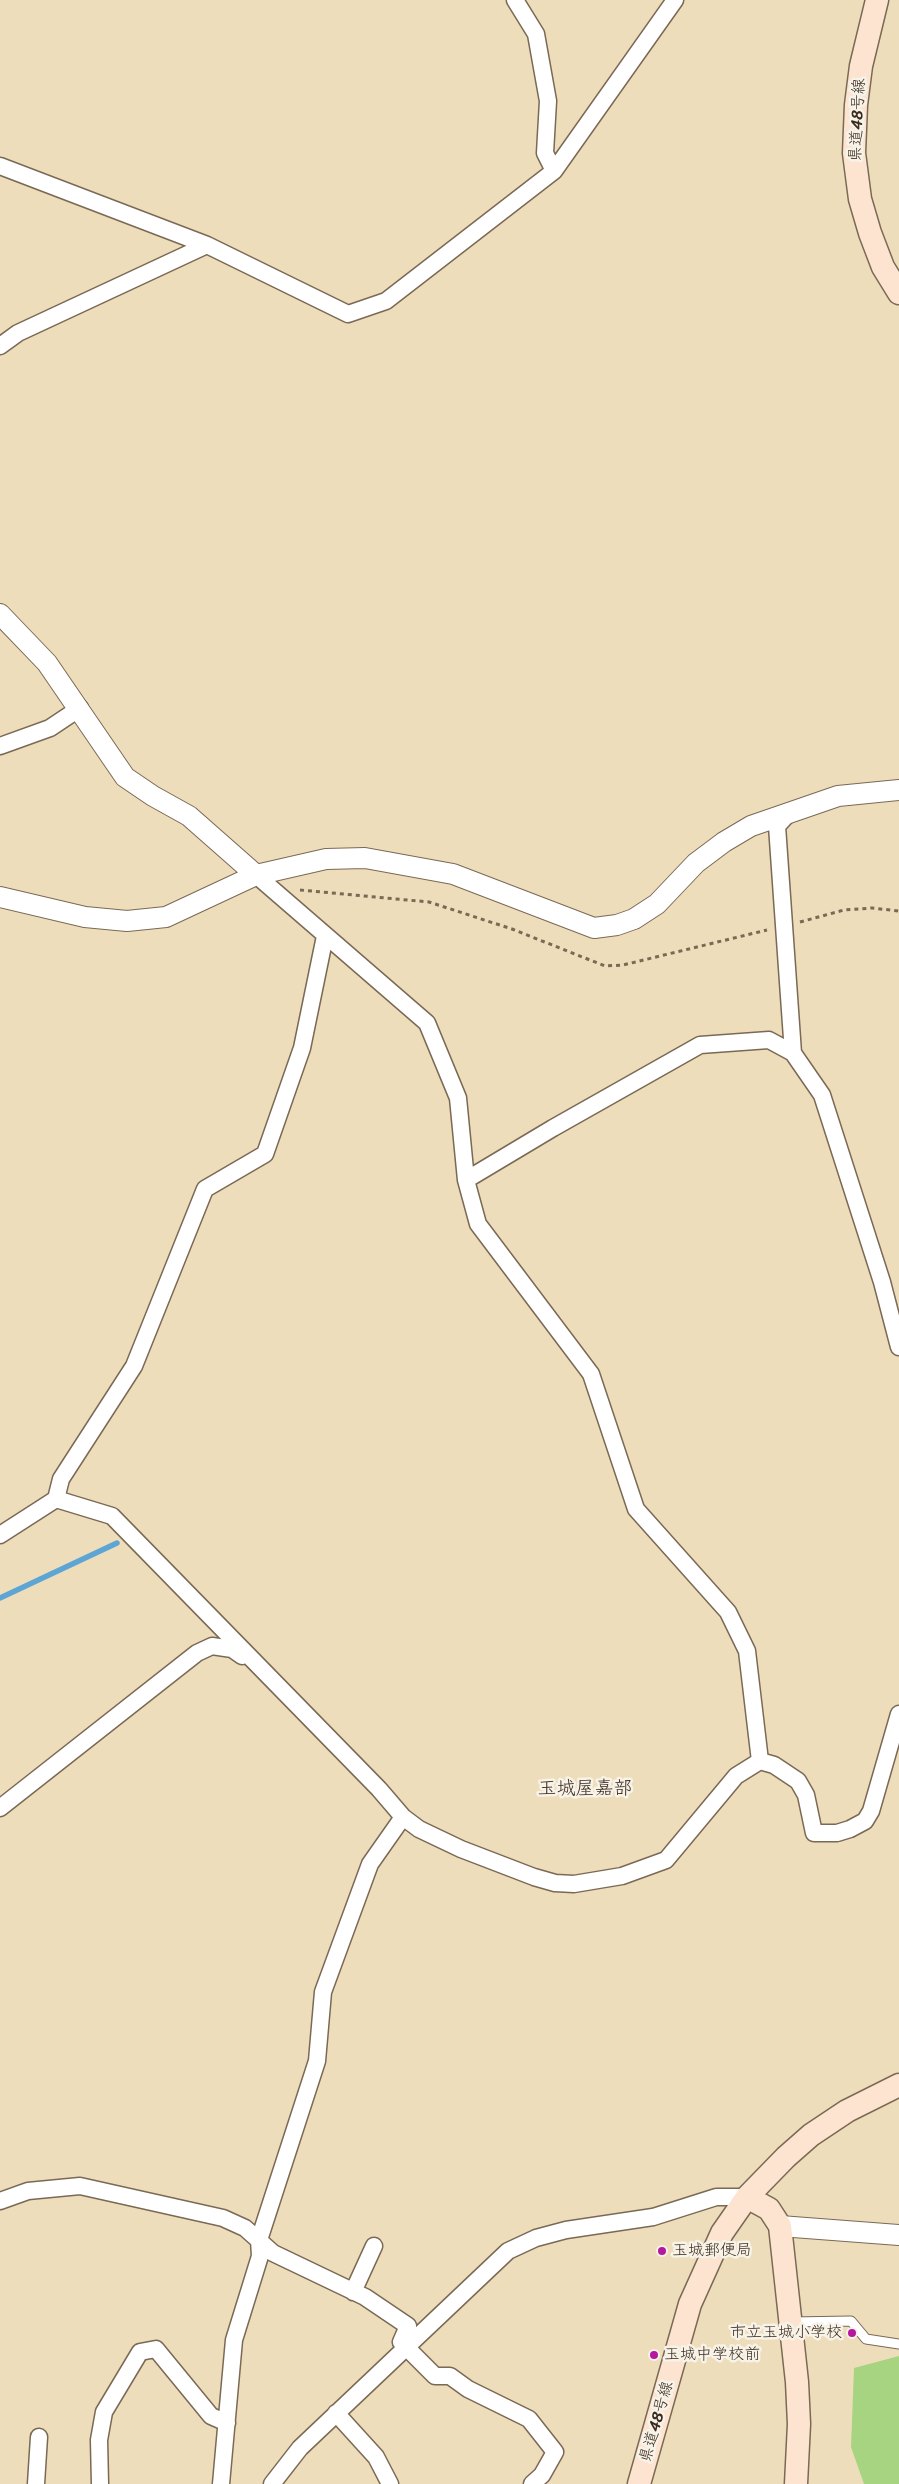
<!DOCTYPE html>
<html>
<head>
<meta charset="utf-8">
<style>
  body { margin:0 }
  canvas { display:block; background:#eeddba }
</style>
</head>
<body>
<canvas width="899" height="2484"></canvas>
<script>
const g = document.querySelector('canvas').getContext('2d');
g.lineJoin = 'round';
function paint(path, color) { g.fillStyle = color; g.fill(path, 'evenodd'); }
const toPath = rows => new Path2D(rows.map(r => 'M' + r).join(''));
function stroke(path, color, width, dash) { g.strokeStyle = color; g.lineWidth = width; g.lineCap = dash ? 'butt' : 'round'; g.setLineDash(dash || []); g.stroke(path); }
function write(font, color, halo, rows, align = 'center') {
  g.font = font + ' Sriracha,"Klee One",sans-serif'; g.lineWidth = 5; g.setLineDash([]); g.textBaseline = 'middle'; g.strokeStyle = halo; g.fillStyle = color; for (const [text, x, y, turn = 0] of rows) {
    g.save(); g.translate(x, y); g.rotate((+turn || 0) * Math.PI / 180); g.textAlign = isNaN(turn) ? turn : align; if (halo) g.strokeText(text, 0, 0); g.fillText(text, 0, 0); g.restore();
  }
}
paint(toPath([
  [899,2356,899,2484,864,2484,851,2447,854,2368]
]), '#a7d481');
stroke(toPath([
  [0,1598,117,1543]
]), '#5da5d4', 5.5);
const service = toPath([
  [791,2322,851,2321,866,2339,899,2344]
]);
const minor = toPath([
  [515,0,536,34,548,101,545,153,554,171],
  [0,166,207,245,348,314,386,301,554,171,675,0],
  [0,346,18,333,207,245],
  [0,746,50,728,80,708],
  [789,813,777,826,793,1053],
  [256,875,427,1023,458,1098,466,1180,478,1224,591,1374,636,1509,728,1612,747,1651,760,1761],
  [466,1180,553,1128,700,1045,769,1040,793,1053,822,1095,882,1282,899,1347],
  [56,1499,112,1516,379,1789,403,1817,419,1829,461,1849,534,1877,555,1883,574,1884,622,1876,666,1860,736,1776,760,1761,774,1765,798,1781,806,1795,814,1833,837,1833,850,1829,865,1821,871,1811,899,1714],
  [0,1535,56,1499,61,1479,134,1366,205,1189,265,1154,302,1048,325,936],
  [0,1808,197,1653,212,1646,232,1649,242,1656],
  [0,2201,28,2191,80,2186,223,2218,245,2228,273,2253,365,2297,408,2326,401,2342,435,2376,450,2376,468,2389,529,2419,555,2452,542,2475,532,2484],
  [353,2292,374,2246],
  [336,2413,376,2457,390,2484],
  [36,2484,39,2437],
  [100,2484,99,2440,104,2412,140,2352,156,2349,211,2416,227,2423],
  [221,2484,234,2340,260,2256,259,2240,317,2061,323,1992,370,1864,403,1817],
  [272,2484,300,2448,508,2251,536,2238,566,2230,653,2217,716,2197,747,2197]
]);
const tertiary = toPath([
  [0,614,47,663,125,777,153,796,189,816,256,875],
  [0,897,85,917,127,921,166,917,256,875,326,859,365,858,453,874,594,928,617,925,634,919,657,904,696,863,724,842,751,826,838,796,899,790],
  [780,2226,899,2235]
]);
const secondary = toPath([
  [877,0,861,66,856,105,854,153,860,199,870,233,883,267,899,293],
  [747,2197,769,2209,780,2226,797,2382,799,2424,796,2484],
  [639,2484,690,2304,722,2233,747,2197,786,2157,811,2135,847,2111,899,2085]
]);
stroke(service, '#7a6955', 11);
stroke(minor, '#7a6955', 19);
stroke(tertiary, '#7a6955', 22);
stroke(secondary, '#7a6955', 25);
stroke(toPath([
  [300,890,429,902,512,929,605,966,623,965,767,930],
  [800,922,844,910,872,908,899,911]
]), '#7a6955', 3, [4, 4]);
stroke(service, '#fff', 9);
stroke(minor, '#fff', 16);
stroke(tertiary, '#fff', 20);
stroke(secondary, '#fde4d1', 22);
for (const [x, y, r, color] of [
  [662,2251,5,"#b5179e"],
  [852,2333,5,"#b5179e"],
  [654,2355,5,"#b5179e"]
]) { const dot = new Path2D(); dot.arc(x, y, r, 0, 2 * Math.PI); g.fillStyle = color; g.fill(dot); stroke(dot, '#f7f3e8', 2); }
write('16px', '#3b2a1e', '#f7f3e8', [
  ["県道48号線",858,120,-87],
  ["県道48号線",657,2422,-74]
]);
write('16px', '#3b2a1e', '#f7f3e8', [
  ["玉城郵便局",672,2251],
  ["市立玉城小学校",842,2333,"right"],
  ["玉城中学校前",664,2355]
], 'left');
write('19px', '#3b2a1e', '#f7f3e8', [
  ["玉城屋嘉部",585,1789]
]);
</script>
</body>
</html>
